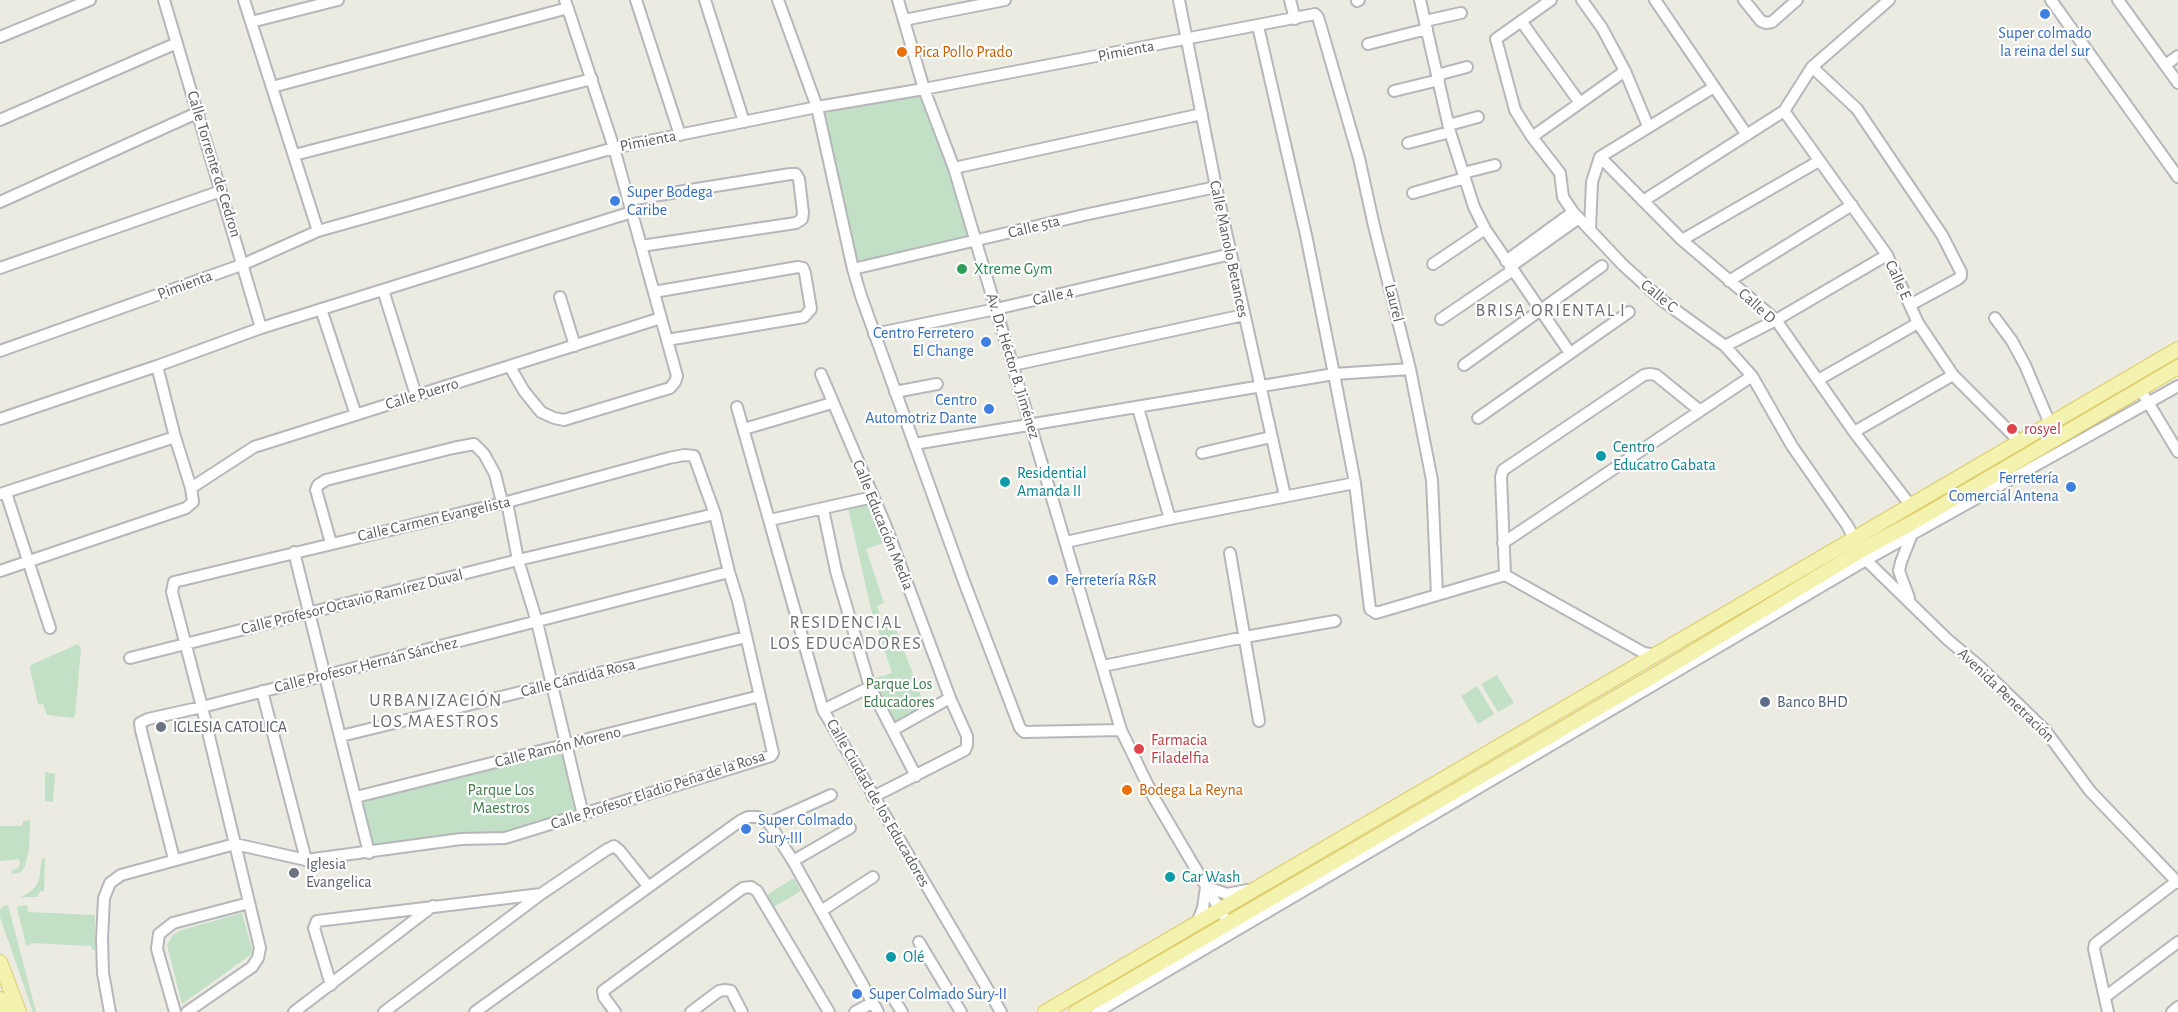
<!DOCTYPE html>
<html>
<head>
<meta charset="utf-8">
<style>
  body { margin:0 }
  canvas { display:block; background:#ebebe2 }
</style>
</head>
<body>
<canvas width="2178" height="1012"></canvas>
<script>
const g = document.querySelector('canvas').getContext('2d');
g.lineJoin = 'round';
function paint(path, color) { g.fillStyle = color; g.fill(path, 'evenodd'); }
const toPath = rows => new Path2D(rows.map(r => 'M' + r).join(''));
function stroke(path, color, width, dash) { g.strokeStyle = color; g.lineWidth = width; g.lineCap = dash ? 'butt' : 'round'; g.setLineDash(dash || []); g.stroke(path); }
function write(font, color, halo, rows, align = 'center') {
  g.font = font + ' "Alegreya Sans",sans-serif'; g.lineWidth = 4.5; g.setLineDash([]); g.textBaseline = 'middle'; g.strokeStyle = halo; g.fillStyle = color; for (const [text, x, y, turn = 0] of rows) {
    g.save(); g.translate(x, y); g.rotate((+turn || 0) * Math.PI / 180); g.textAlign = isNaN(turn) ? turn : align; if (halo) g.strokeText(text, 0, 0); g.fillText(text, 0, 0); g.restore();
  }
}
paint(toPath([
  [926,93,969,237,857,268,825,113],
  [870,502,887,542,866,549,884,603,877,606,883,624,893,621,925,707,896,724,877,694,872,679,892,673,871,609,848,508],
  [78,644,81,649,75,715,73,718,47,715,43,704,38,704,30,668,31,665],
  [1497,675,1514,703,1498,712,1481,684],
  [1477,686,1494,714,1478,724,1461,696],
  [559,751,563,757,575,811,572,813,505,834,373,846,363,804,364,800],
  [45,772,55,774,53,802,45,801],
  [30,820,29,850,25,866,21,872,12,874,11,871,18,868,20,864,19,859,0,861,0,826,22,826,23,821],
  [42,858,45,859,44,891,39,892,38,897,21,897,31,891,36,886,39,879],
  [794,878,801,891,772,908,765,896],
  [8,905,36,1012,33,1012,0,917,0,910,3,906],
  [27,905,28,912,95,915,95,950,92,949,91,946,30,943,30,946,26,945,17,908,19,906],
  [242,913,253,953,182,1004,167,945,173,935,181,930]
]), '#c2e0c6');
const minor = toPath([
  [164,0,261,328],
  [244,0,318,231],
  [636,0,680,135],
  [705,0,744,122],
  [778,0,817,107,853,269,861,296,963,579,1020,728,1024,732,1121,730],
  [898,0,924,89,954,168,1121,730,1154,798,1223,915],
  [1179,0,1216,187,1285,496],
  [1290,0,1295,19],
  [1420,0,1450,132,1474,207,1485,229,1570,353],
  [1551,0,1496,39,1515,110,1532,137,1560,173,1563,197,1573,212,1623,265,1663,301,1725,346,1752,376,1792,446,1847,525,1866,560,1947,639,1979,666,2045,730,2090,791,2178,883],
  [1582,0,1602,28,1625,71,1648,126],
  [1655,0,1747,135],
  [1744,0,1761,21,1766,23,1772,22,1797,0],
  [2051,0,2178,177],
  [2118,0,2178,83],
  [1357,1,1359,0],
  [904,20,1005,0],
  [1425,21,1461,13],
  [1521,21,1580,103],
  [251,22,338,0],
  [1258,26,1306,235,1334,374,1355,483,1370,609,1376,613,1505,575,1644,653,1656,655],
  [0,37,90,0],
  [1368,44,1427,29],
  [2165,65,2178,56],
  [1812,67,1857,109,1942,235,1961,272,1961,276,1958,279,1910,305],
  [1437,75,1467,67],
  [272,87,568,8],
  [1394,91,1439,80],
  [1784,111,1887,255,1918,323,1953,375,2020,442],
  [0,120,177,43],
  [1449,125,1478,117],
  [1532,137,1625,71],
  [1408,143,1450,132],
  [294,155,592,79],
  [1600,157,1682,240,1776,320,1854,432,1911,506],
  [954,168,1202,114],
  [1463,173,1495,165],
  [1413,193,1465,178],
  [628,200,790,174,796,174,799,179,803,213,802,219,796,223,641,246],
  [1643,201,1784,111,1812,67,1889,0],
  [0,202,199,112],
  [1590,229,1592,182,1600,157,1714,87],
  [1682,240,1819,161],
  [1506,261,1573,212],
  [1433,264,1485,229],
  [1510,267,1579,218],
  [0,268,221,191],
  [853,269,1084,215,1216,187],
  [1729,281,1852,205],
  [383,290,416,395],
  [654,292,798,267,803,268,805,273,811,309,804,317,667,340],
  [560,297,575,346],
  [321,309,356,415],
  [1995,318,2012,341,2025,365,2050,424],
  [1441,319,1513,270],
  [874,334,996,309,1231,254],
  [1725,346,1776,320,1887,255],
  [0,351,244,264,318,231,614,148,817,107,924,89,1315,14,1318,17,1359,158,1374,226,1410,369,1432,480,1437,595],
  [1013,365,1244,315],
  [1464,365,1602,266],
  [510,367,524,391,541,412,554,418,564,420,670,388,675,382,677,376,614,148,565,0],
  [821,374,885,524,950,698,967,736,967,745,965,750,873,797],
  [1818,380,1918,323],
  [2140,389,2178,452],
  [895,392,937,384],
  [737,407,823,710,1001,1012],
  [1138,408,1170,519],
  [1478,418,1629,312],
  [0,419,157,366,261,328,632,212],
  [744,429,832,403],
  [1854,432,1953,375],
  [914,444,1334,374,1410,369],
  [1202,453,1271,437],
  [191,488,254,447,661,318],
  [6,493,50,628],
  [0,494,175,437],
  [507,502,518,560,537,622,583,815],
  [823,509,836,571,870,687,916,776],
  [770,520,873,497],
  [1066,542,1170,519,1355,483],
  [331,543,316,490,318,485,326,480,453,448,474,444,484,454,495,474,502,502],
  [1503,543,1752,376],
  [294,552,369,853],
  [1230,553,1259,721],
  [0,571,186,508,193,502,191,488,175,437,157,366],
  [1505,575,1501,477,1503,470,1644,375,1650,374,1656,375,1699,410],
  [1909,598,1899,571,1901,562,1912,534],
  [130,658,518,560,715,514],
  [1103,666,1245,637,1335,621],
  [262,691,306,860],
  [823,710,870,687],
  [893,730,950,698],
  [341,736,746,637],
  [356,797,760,696],
  [769,823,831,795],
  [174,859,141,730,140,723,148,719,202,707,729,572],
  [793,861,850,828],
  [821,911,873,877],
  [1197,923,1203,908,1206,887,1227,894,1247,890],
  [919,942,961,1012],
  [331,985,314,928,317,921,541,894],
  [2105,997,2178,942],
  [895,1001,902,1012],
  [110,1012,103,973,102,939,104,898,110,883,121,875,235,844,306,860,461,839,505,838,771,756,773,753,738,601,729,572,715,514,694,456,684,455,669,458,507,502,174,582,172,592,202,707,235,844,260,948,258,958,252,967,187,1012],
  [175,1012,157,949,159,934,173,923,249,903],
  [294,1012,433,906],
  [384,1012,541,894,606,850,614,846,620,851,648,886],
  [475,1012,740,821,748,817,758,817,769,823,793,861,878,1012],
  [615,1012,604,997,603,991,743,888,751,887,757,891,829,1012],
  [691,1012,719,991,725,990,731,991,742,1012],
  [855,1012,872,1003],
  [1097,1012,1866,560,2178,386],
  [2108,1012,2094,949,2095,944,2177,881],
  [2172,1012,2178,1007]
]);
const major = toPath([
  [0,962,19,1012],
  [0,999,5,1012],
  [1045,1012,2178,349],
  [1076,1012,1665,669,1862,550,1919,519,2178,367]
]);
stroke(minor, '#b5b7bb', 14);
stroke(major, '#decd69', 16);
stroke(minor, '#fff', 10);
stroke(major, '#f4f2af', 14);
for (const [x, y, r, color] of [
  [2045,14,6,"#3f7fe0"],
  [902,52,6,"#e8710a"],
  [615,201,6,"#3f7fe0"],
  [962,269,6,"#2e9e5b"],
  [986,342,6,"#3f7fe0"],
  [989,409,6,"#3f7fe0"],
  [2012,429,6,"#e0444e"],
  [1601,456,6,"#0f9aa8"],
  [1005,482,6,"#0f9aa8"],
  [2071,487,6,"#3f7fe0"],
  [1053,580,6,"#3f7fe0"],
  [1765,702,6,"#5c6f8a"],
  [161,727,6,"#6b7280"],
  [1139,749,6,"#e0444e"],
  [1127,790,6,"#e8710a"],
  [746,829,6,"#3f7fe0"],
  [294,873,6,"#6b7280"],
  [1170,877,6,"#0f9aa8"],
  [891,957,6,"#0f9aa8"],
  [857,994,6,"#3f7fe0"]
]) { const dot = new Path2D(); dot.arc(x, y, r, 0, 2 * Math.PI); g.fillStyle = color; g.fill(dot); stroke(dot, '#fff', 2); }
write('16px', '#366cbe', '#fff', [
  ["Super colmado",2045,33,"center"],
  ["la reina del sur",2045,51,"center"],
  ["Super Bodega",627,192],
  ["Caribe",627,210],
  ["Centro Ferretero",974,333,"right"],
  ["El Change",974,351,"right"],
  ["Centro",977,400,"right"],
  ["Automotriz Dante",977,418,"right"],
  ["Ferretería",2059,478,"right"],
  ["Comercial Antena",2059,496,"right"],
  ["Ferretería R&R",1065,580],
  ["Super Colmado",758,820],
  ["Sury-III",758,838],
  ["Super Colmado Sury-II",869,994]
], 'left');
write('16px', '#5b5d61', '#fff', [
  ["Pimienta",1126,51,-11],
  ["Pimienta",648,141,-11],
  ["Calle Torrente de Cedron",214,164,73],
  ["Calle 5ta",1034,227,-14],
  ["Calle Manolo Betances",1229,249,78],
  ["Calle E",1898,280,65],
  ["Pimienta",185,285,-20],
  ["Calle 4",1053,296,-13],
  ["Calle C",1659,296,39],
  ["Laurel",1394,303,76],
  ["Calle D",1757,306,42],
  ["Av. Dr. Héctor B. Jiménez",1013,366,73],
  ["Calle Puerro",422,394,-17],
  ["Calle Carmen Evangelista",434,519,-13],
  ["Calle Educación Media",883,525,68],
  ["Calle Profesor Octavio Ramírez Duval",352,602,-14],
  ["Calle Profesor Hernán Sánchez",366,665,-14],
  ["Calle Cándida Rosa",578,678,-14],
  ["Avenida Penetración",2006,695,44],
  ["Calle Ramón Moreno",558,747,-14],
  ["Calle Profesor Eladio Peña de la Rosa",658,790,-18],
  ["Calle Ciudad de los Educadores",878,803,60]
]);
write('16px', '#c56008', '#fff', [
  ["Pica Pollo Prado",914,52],
  ["Bodega La Reyna",1139,790]
], 'left');
write('16px', '#27864d', '#fff', [
  ["Xtreme Gym",974,269]
], 'left');
write('16px', '#be3a42', '#fff', [
  ["rosyel",2024,429],
  ["Farmacia",1151,740],
  ["Filadelfia",1151,758]
], 'left');
write('16px', '#0d838f', '#fff', [
  ["Centro",1613,447],
  ["Educatro Gabata",1613,465],
  ["Residential",1017,473],
  ["Amanda II",1017,491],
  ["Car Wash",1182,877],
  ["Olé",903,957]
], 'left');
write('16px', '#3f7c4a', '#fff', [
  ["Parque Los",899,684],
  ["Educadores",899,702],
  ["Parque Los",501,790],
  ["Maestros",501,808]
]);
write('16px', '#4e5e75', '#fff', [
  ["Banco BHD",1777,702]
], 'left');
write('16px', '#5b616d', '#fff', [
  ["IGLESIA CATOLICA",173,727],
  ["Iglesia",306,864],
  ["Evangelica",306,882]
], 'left');
g.letterSpacing = '1.5px';
write('18px', '#6c6e73', '#fff', [
  ["BRISA ORIENTAL I",1551,311],
  ["RESIDENCIAL",846,623],
  ["LOS EDUCADORES",846,644],
  ["URBANIZACIÓN",436,701],
  ["LOS MAESTROS",436,722]
]);
g.letterSpacing = '0px';
</script>
</body>
</html>
